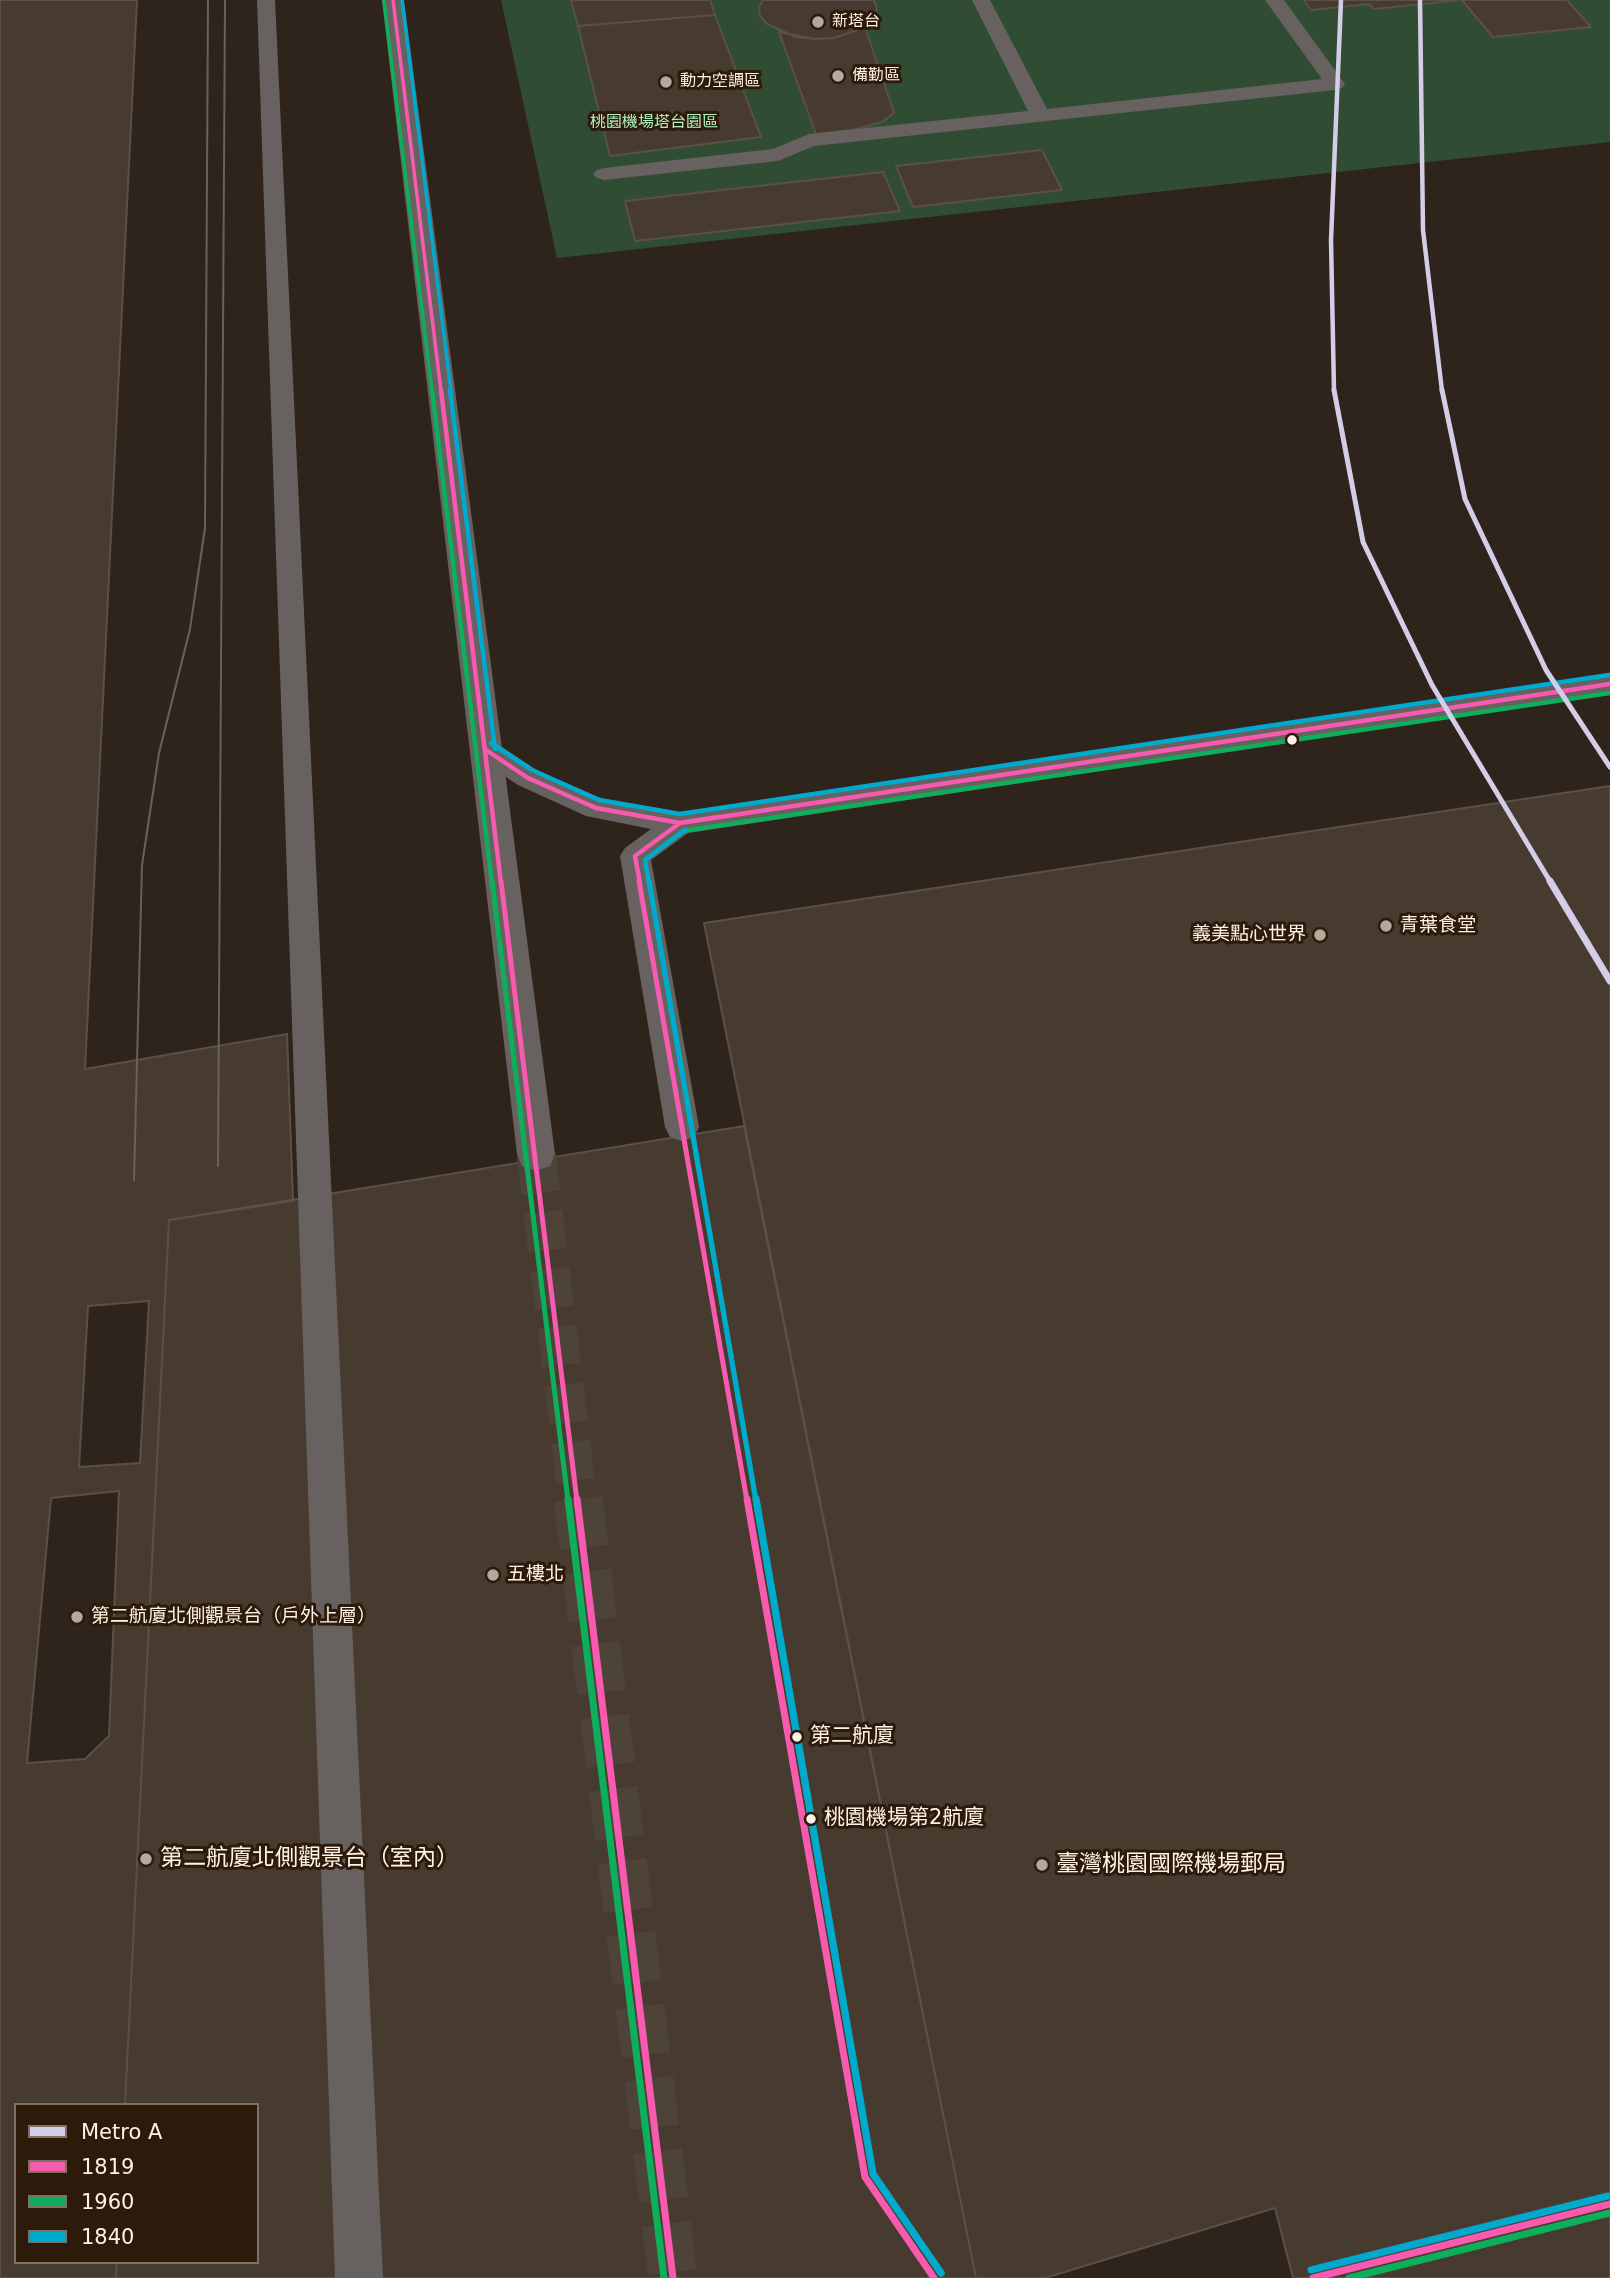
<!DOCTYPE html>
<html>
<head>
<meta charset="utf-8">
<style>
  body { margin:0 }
  #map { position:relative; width:1610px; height:2278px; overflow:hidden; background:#2e241b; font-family:"DejaVu Sans",sans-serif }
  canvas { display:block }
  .legend { position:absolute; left:14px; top:2103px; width:245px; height:161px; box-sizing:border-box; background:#2c1a0a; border:2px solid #807062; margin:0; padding:9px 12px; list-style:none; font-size:21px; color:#fef1e6 }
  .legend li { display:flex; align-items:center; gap:14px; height:35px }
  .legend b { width:35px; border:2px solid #807062 }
</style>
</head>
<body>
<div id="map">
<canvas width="1610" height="2278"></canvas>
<ul class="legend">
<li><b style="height:9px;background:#d4cde7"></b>Metro A</li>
<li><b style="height:9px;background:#f75aaf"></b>1819</li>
<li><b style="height:9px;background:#0daf5c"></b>1960</li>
<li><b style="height:9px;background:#00a9ce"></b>1840</li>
</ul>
</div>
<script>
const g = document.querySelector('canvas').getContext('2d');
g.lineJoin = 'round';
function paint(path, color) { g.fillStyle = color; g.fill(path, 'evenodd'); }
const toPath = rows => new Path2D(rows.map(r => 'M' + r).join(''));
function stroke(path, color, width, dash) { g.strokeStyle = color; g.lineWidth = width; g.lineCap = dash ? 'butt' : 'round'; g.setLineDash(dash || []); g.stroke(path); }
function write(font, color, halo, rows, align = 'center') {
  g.font = font + ' "DejaVu Sans","Noto Sans TC",sans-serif'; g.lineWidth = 6; g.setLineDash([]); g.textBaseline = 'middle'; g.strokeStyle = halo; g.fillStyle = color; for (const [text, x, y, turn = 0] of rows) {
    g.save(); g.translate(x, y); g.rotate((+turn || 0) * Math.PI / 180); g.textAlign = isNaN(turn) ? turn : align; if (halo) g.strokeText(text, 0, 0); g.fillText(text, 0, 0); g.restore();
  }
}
paint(toPath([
  [501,0,1610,0,1610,142,557,258]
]), '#304d34');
const building = toPath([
  [0,0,137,0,85,1069,287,1034,293,1201,169,1220,125,2105,16,2105,16,2262,117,2262,116,2278,0,2278,0,0],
  [571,0,710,0,715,15,578,26,571,0],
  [763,0,874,0,877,9,874,19,865,27,834,38,815,39,796,37,767,24,760,16,759,7,763,0],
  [1304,0,1459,0,1374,9,1369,4,1311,10,1304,0],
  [1462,0,1567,0,1591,27,1493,37,1462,0],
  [715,15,761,137,610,156,578,26,715,15],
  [865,27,894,113,882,122,853,130,816,134,779,32,815,39,834,38,865,27],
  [1042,150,1062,190,913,207,896,166,1042,150],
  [883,172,900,211,635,241,625,201,883,172],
  [1610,786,1610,2278,1293,2278,1275,2208,1045,2278,976,2278,704,923,1610,786],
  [744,1126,976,2278,116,2278,117,2262,257,2262,257,2105,125,2105,169,1220,744,1126],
  [149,1301,140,1463,79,1467,88,1306,149,1301],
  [119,1491,109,1736,85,1759,27,1763,51,1498,119,1491]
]);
paint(building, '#473b30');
stroke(building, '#5a5049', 2);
stroke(toPath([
  [536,1154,578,1501]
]), '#4d4339', 39, [39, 19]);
stroke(toPath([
  [578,1499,673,2278]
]), '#4d4339', 49, [49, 24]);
paint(toPath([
  [257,0,275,0,383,2278,335,2278,257,0],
  [972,0,990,0,1047,109,1322,79,1265,0,1284,0,1345,84,1342,88,1335,90,814,146,778,161,604,180,597,178,593,174,597,170,604,168,773,149,809,134,1028,111,972,0],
  [1610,674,1610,694,688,833,651,860,699,1127,694,1137,682,1141,670,1137,665,1127,620,856,625,848,651,829,586,816,518,785,476,757,472,750,476,743,486,740,496,743,538,771,601,798,680,812,1610,674]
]), '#67625f');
paint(toPath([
  [382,0,404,0,555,1154,550,1166,536,1171,522,1166,517,1154,382,0]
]), '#67625f');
stroke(toPath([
  [218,1166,225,0],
  [134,1180,142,865,159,753,190,629,205,528,208,0]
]), '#68615c', 2);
stroke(toPath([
  [393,0,441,391]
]), '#f75aaf', 3.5);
stroke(toPath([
  [441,390,501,883],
  [486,750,528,778,596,808,680,823,718,817],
  [640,883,635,856,680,823,1610,684]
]), '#f75aaf', 4.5);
stroke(toPath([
  [501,881,577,1501],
  [639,881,747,1501]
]), '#f75aaf', 5);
stroke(toPath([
  [577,1499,673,2278],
  [747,1499,865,2177,934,2278],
  [1313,2278,1610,2204]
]), '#f75aaf', 7);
stroke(toPath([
  [384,1,432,391]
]), '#0daf5c', 3.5);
stroke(toPath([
  [432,390,492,883],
  [649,883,645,860,683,831,1610,693]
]), '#0daf5c', 4.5);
stroke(toPath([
  [492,881,568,1501],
  [649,881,756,1501]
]), '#0daf5c', 5);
stroke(toPath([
  [568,1499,664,2278],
  [756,1499,873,2174,941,2273],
  [1349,2278,1610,2213]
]), '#0daf5c', 7);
stroke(toPath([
  [402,0,451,391]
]), '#00a9ce', 3.5);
stroke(toPath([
  [450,390,495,749],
  [491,743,532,770,599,800,680,814,1609,675],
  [649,883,645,860,685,830]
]), '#00a9ce', 4.5);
stroke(toPath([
  [649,881,756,1501]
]), '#00a9ce', 5);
stroke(toPath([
  [756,1499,873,2174,941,2273],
  [1311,2270,1608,2196]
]), '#00a9ce', 7);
stroke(toPath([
  [1420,0,1423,230,1442,391],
  [1334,391,1331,240,1341,0]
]), '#d4cde7', 4.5);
stroke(toPath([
  [1334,390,1363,542,1432,685,1551,883],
  [1442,390,1465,499,1546,670,1610,767]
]), '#d4cde7', 5);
stroke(toPath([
  [1550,881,1610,981]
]), '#d4cde7', 7);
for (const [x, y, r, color] of [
  [818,22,7,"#b5a99f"],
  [838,76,7,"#b5a99f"],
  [666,82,7,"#b5a99f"],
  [1292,740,6,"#fef1e6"],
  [1386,926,7,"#b5a99f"],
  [1320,935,7,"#b5a99f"],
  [493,1575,7,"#b5a99f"],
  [77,1617,7,"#b5a99f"],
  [797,1737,6,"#fef1e6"],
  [811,1819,6,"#fef1e6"],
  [146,1859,7,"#b5a99f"],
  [1042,1865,7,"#b5a99f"]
]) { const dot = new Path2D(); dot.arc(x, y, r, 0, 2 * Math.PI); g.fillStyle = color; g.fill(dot); stroke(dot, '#2c1a0a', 2.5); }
write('16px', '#fef1e6', '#2c1a0a', [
  ["新塔台",832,22],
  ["備勤區",852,76],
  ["動力空調區",680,82]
], 'left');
write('16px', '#aff2bd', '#2c1a0a', [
  ["桃園機場塔台園區",654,123]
]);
write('19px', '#fef1e6', '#2c1a0a', [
  ["青葉食堂",1400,926],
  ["義美點心世界",1306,935,"right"],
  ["五樓北",507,1575],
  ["第二航廈北側觀景台（戶外上層）",91,1617]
], 'left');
write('21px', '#fef1e6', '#2c1a0a', [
  ["第二航廈",810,1737],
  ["桃園機場第2航廈",824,1819]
], 'left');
write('23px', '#fef1e6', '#2c1a0a', [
  ["第二航廈北側觀景台（室內）",160,1859],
  ["臺灣桃園國際機場郵局",1056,1865]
], 'left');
</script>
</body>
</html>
